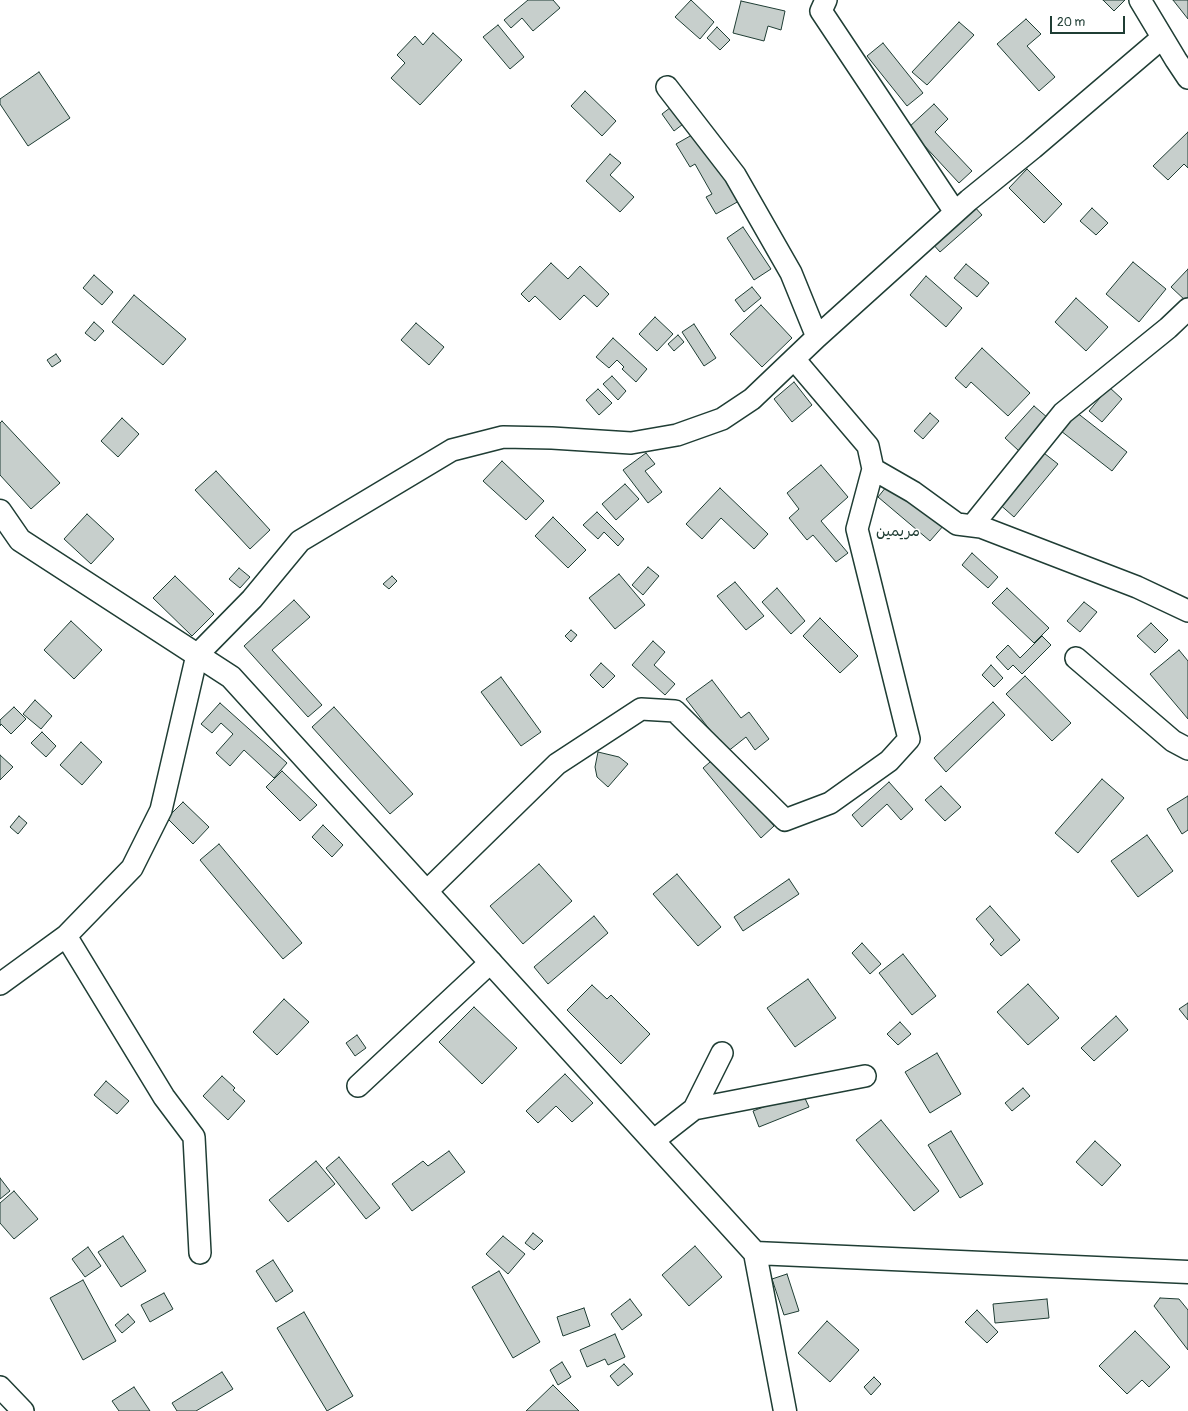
<!DOCTYPE html>
<html>
<head>
<meta charset="utf-8">
<style>
  body { margin:0 }
  #map { position:relative; width:1188px; height:1411px; overflow:hidden; background:#fff; font-family:Pangolin,sans-serif }
  canvas { display:block }
  .scale { position:absolute; left:1050px; top:16px; width:75px; height:18px; box-sizing:border-box; border:2px solid #1f3d34; border-top:0; padding-left:5px; font-size:12px; line-height:14px; white-space:nowrap; color:#1f3d34; -webkit-text-stroke:3px #fff; paint-order:stroke }
</style>
</head>
<body>
<div id="map">
<canvas width="1188" height="1411"></canvas>
<div class="scale">20 m</div>
</div>
<script>
const g = document.querySelector('canvas').getContext('2d');
g.lineJoin = 'round';
function paint(path, color) { g.fillStyle = color; g.fill(path, 'evenodd'); }
const toPath = rows => new Path2D(rows.map(r => 'M' + r).join(''));
function stroke(path, color, width, dash) { g.strokeStyle = color; g.lineWidth = width; g.lineCap = dash ? 'butt' : 'round'; g.setLineDash(dash || []); g.stroke(path); }
function write(font, color, halo, rows, align = 'center') {
  g.font = font + ' Pangolin,"Playpen Sans Arabic",sans-serif'; g.lineWidth = 3; g.setLineDash([]); g.textBaseline = 'middle'; g.strokeStyle = halo; g.fillStyle = color; for (const [text, x, y, turn = 0] of rows) {
    g.save(); g.translate(x, y); g.rotate((+turn || 0) * Math.PI / 180); g.textAlign = isNaN(turn) ? turn : align; if (halo) g.strokeText(text, 0, 0); g.fillText(text, 0, 0); g.restore();
  }
}
const building = toPath([
  [528,0,553,0,560,8,533,31,522,18,511,28,504,20,528,0],
  [691,0,714,22,700,39,675,17,691,0],
  [1103,0,1125,0,1114,11,1103,0],
  [1173,0,1188,0,1188,19,1173,0],
  [741,1,785,11,781,30,768,26,764,41,733,33,741,1],
  [1026,19,1041,34,1027,46,1055,77,1039,91,997,44,1026,19],
  [959,22,974,35,927,85,912,72,959,22],
  [498,25,524,57,510,69,483,37,498,25],
  [717,27,730,40,720,50,707,38,717,27],
  [433,33,462,60,420,105,391,78,405,63,397,55,415,36,423,45,433,33],
  [883,43,923,93,907,106,867,56,883,43],
  [39,72,70,118,28,146,0,104,0,99,39,72],
  [585,91,616,121,602,136,571,106,585,91],
  [675,104,687,121,674,131,662,114,675,104],
  [934,104,948,119,935,132,972,171,959,183,908,128,934,104],
  [699,131,739,201,716,214,706,197,712,194,695,164,690,167,676,144,699,131],
  [1188,132,1188,168,1184,164,1168,180,1153,166,1188,132],
  [610,154,621,163,610,175,634,197,620,212,586,181,610,154],
  [1027,169,1062,204,1044,223,1009,188,1027,169],
  [973,205,982,215,940,252,931,242,973,205],
  [1092,208,1108,223,1096,235,1080,221,1092,208],
  [743,227,771,269,754,280,727,238,743,227],
  [1133,262,1166,289,1139,322,1106,294,1133,262],
  [551,263,568,279,580,266,609,294,597,307,584,295,560,320,535,296,529,302,521,294,551,263],
  [966,264,989,283,977,297,954,278,966,264],
  [1188,269,1188,298,1186,301,1171,287,1188,269],
  [94,275,113,292,102,305,83,288,94,275],
  [926,276,962,308,946,327,910,295,926,276],
  [752,287,761,298,744,312,735,300,752,287],
  [134,295,186,339,163,365,112,322,134,295],
  [1076,298,1108,327,1086,351,1055,322,1076,298],
  [761,305,792,338,762,367,730,334,761,305],
  [655,317,673,334,657,351,639,334,655,317],
  [94,322,104,331,95,341,85,333,94,322],
  [416,323,444,347,429,365,401,340,416,323],
  [694,324,716,358,704,366,682,332,694,324],
  [678,335,684,342,674,351,668,344,678,335],
  [613,338,647,369,636,382,622,369,624,367,617,360,609,368,596,357,613,338],
  [982,348,1030,393,1008,416,971,382,966,388,955,378,982,348],
  [56,354,61,361,52,367,47,360,56,354],
  [612,376,626,391,618,400,603,384,612,376],
  [794,382,812,405,792,422,774,399,794,382],
  [1109,387,1122,399,1102,422,1089,411,1109,387],
  [598,389,612,403,599,415,586,400,598,389],
  [1034,406,1048,418,1019,451,1005,438,1034,406],
  [1076,412,1127,452,1112,471,1061,431,1076,412],
  [930,413,939,421,923,439,914,431,930,413],
  [122,418,139,434,118,457,101,441,122,418],
  [2,421,60,483,31,509,0,475,0,423,2,421],
  [1040,450,1058,464,1014,517,997,502,1040,450],
  [646,453,655,464,645,471,662,492,648,503,623,470,646,453],
  [502,461,544,501,526,520,483,481,502,461],
  [821,465,848,497,821,521,848,553,836,562,813,535,807,540,789,518,799,509,787,493,821,465],
  [216,471,270,530,250,549,195,490,216,471],
  [891,481,944,525,930,541,878,497,891,481],
  [625,484,639,499,616,520,602,504,625,484],
  [720,488,768,534,754,549,721,518,702,539,686,524,720,488],
  [597,512,624,539,618,546,604,532,598,539,583,525,597,512],
  [87,514,114,539,91,564,64,539,87,514],
  [553,517,586,550,568,568,535,536,553,517],
  [972,553,998,577,988,588,962,565,972,553],
  [648,567,659,576,643,595,632,585,648,567],
  [239,568,250,577,240,588,229,579,239,568],
  [619,574,645,605,615,629,589,598,619,574],
  [175,576,214,614,192,636,153,598,175,576],
  [392,576,397,581,389,589,383,584,392,576],
  [735,582,764,616,746,630,717,596,735,582],
  [777,588,805,621,791,634,762,602,777,588],
  [1007,588,1049,628,1034,643,992,603,1007,588],
  [294,600,310,617,272,650,322,705,308,717,244,646,294,600],
  [1084,602,1097,612,1080,632,1067,621,1084,602],
  [820,618,858,656,840,673,803,636,820,618],
  [71,621,102,650,74,679,44,650,71,621],
  [1151,623,1168,640,1155,653,1137,636,1151,623],
  [571,630,577,635,571,642,565,636,571,630],
  [1042,636,1051,645,1022,674,1013,665,1008,670,996,657,1008,645,1020,658,1042,636],
  [653,641,665,652,654,665,675,684,665,695,632,665,653,641],
  [1179,650,1188,661,1188,719,1150,674,1179,650],
  [601,663,615,676,603,688,590,675,601,663],
  [991,665,1003,678,994,687,982,675,991,665],
  [1025,676,1071,723,1052,741,1006,694,1025,676],
  [501,677,541,732,521,746,481,692,501,677],
  [712,680,741,718,749,712,769,739,755,750,746,737,727,752,686,699,712,680],
  [35,700,52,716,41,729,23,714,35,700],
  [993,702,1005,715,946,772,934,758,993,702],
  [220,703,287,763,274,778,244,750,230,766,216,753,233,734,221,723,212,733,201,724,220,703],
  [14,707,26,719,11,734,1,724,0,726,0,720,14,707],
  [334,707,413,794,390,814,312,727,334,707],
  [42,732,56,746,46,757,31,743,42,732],
  [81,742,102,762,82,785,60,765,81,742],
  [598,752,619,757,628,764,608,787,597,777,595,767,598,752],
  [0,755,13,767,0,780,0,755],
  [716,757,774,826,761,838,703,768,716,757],
  [282,771,317,805,300,821,266,787,282,771],
  [1102,779,1124,798,1078,853,1055,833,1102,779],
  [889,782,913,809,901,820,887,804,862,827,852,815,889,782],
  [941,786,961,807,945,821,925,800,941,786],
  [1188,796,1188,830,1182,834,1167,809,1188,796],
  [183,802,209,827,193,844,167,818,183,802],
  [19,816,27,823,18,834,10,827,19,816],
  [323,825,343,845,332,857,312,837,323,825],
  [1147,835,1173,871,1138,897,1111,861,1147,835],
  [219,844,302,943,283,959,200,860,219,844],
  [539,864,572,901,523,944,490,906,539,864],
  [677,874,721,927,698,946,653,894,677,874],
  [789,879,799,894,743,931,734,917,789,879],
  [990,906,1020,940,1001,956,990,944,994,940,976,919,990,906],
  [594,916,608,933,548,984,534,967,594,916],
  [862,943,881,964,870,974,852,953,862,943],
  [903,954,936,996,912,1015,879,973,903,954],
  [808,979,836,1018,795,1047,767,1008,808,979],
  [1028,984,1059,1018,1028,1045,997,1012,1028,984],
  [592,985,607,999,611,995,650,1034,621,1064,567,1010,592,985],
  [284,999,309,1022,277,1055,253,1032,284,999],
  [1188,1003,1188,1020,1179,1009,1188,1003],
  [474,1007,517,1048,482,1084,439,1042,474,1007],
  [1116,1016,1128,1030,1094,1061,1081,1048,1116,1016],
  [900,1022,911,1034,898,1045,887,1034,900,1022],
  [357,1035,366,1048,355,1056,346,1043,357,1035],
  [937,1053,961,1094,930,1113,905,1072,937,1053],
  [565,1074,593,1103,572,1122,556,1106,538,1123,526,1111,565,1074],
  [222,1076,235,1088,233,1090,245,1101,228,1120,203,1096,222,1076],
  [106,1081,129,1101,117,1114,94,1095,106,1081],
  [1023,1088,1030,1096,1012,1111,1005,1103,1023,1088],
  [802,1092,809,1107,759,1127,753,1111,802,1092],
  [881,1120,939,1191,914,1211,856,1140,881,1120],
  [951,1131,983,1184,960,1198,928,1145,951,1131],
  [1095,1141,1121,1165,1102,1186,1076,1162,1095,1141],
  [449,1151,465,1172,412,1211,392,1184,423,1161,428,1166,449,1151],
  [339,1157,380,1208,366,1219,326,1168,339,1157],
  [316,1161,335,1184,288,1222,269,1200,316,1161],
  [0,1178,10,1191,0,1199,0,1178],
  [14,1191,38,1219,14,1239,0,1223,0,1203,14,1191],
  [533,1233,543,1241,534,1250,525,1243,533,1233],
  [123,1236,146,1271,121,1287,98,1252,123,1236],
  [503,1236,525,1254,508,1274,486,1254,503,1236],
  [695,1246,722,1277,689,1306,662,1275,695,1246],
  [88,1247,101,1266,85,1277,72,1259,88,1247],
  [273,1260,293,1291,276,1302,256,1271,273,1260],
  [499,1271,540,1342,513,1358,472,1287,499,1271],
  [787,1274,799,1311,784,1315,772,1279,787,1274],
  [83,1280,116,1341,83,1360,50,1298,83,1280],
  [164,1293,173,1309,150,1322,141,1305,164,1293],
  [1160,1298,1179,1299,1188,1310,1188,1350,1154,1306,1160,1298],
  [630,1299,642,1315,622,1330,611,1314,630,1299],
  [1047,1299,1049,1318,995,1323,993,1304,1047,1299],
  [584,1308,590,1326,563,1336,557,1317,584,1308],
  [977,1310,998,1332,987,1343,965,1322,977,1310],
  [304,1312,353,1396,327,1411,277,1328,304,1312],
  [128,1314,135,1322,122,1333,115,1325,128,1314],
  [827,1321,859,1350,830,1382,798,1353,827,1321],
  [1135,1331,1170,1367,1149,1387,1142,1380,1127,1394,1099,1366,1135,1331],
  [615,1334,625,1357,608,1365,605,1359,587,1367,580,1350,615,1334],
  [562,1362,571,1377,558,1385,550,1370,562,1362],
  [624,1364,633,1374,618,1386,610,1376,624,1364],
  [222,1372,233,1389,196,1411,177,1411,172,1403,222,1372],
  [874,1377,881,1384,871,1395,864,1387,874,1377],
  [553,1385,579,1411,526,1411,553,1385],
  [134,1387,150,1411,119,1411,112,1401,134,1387]
]);
paint(building, '#c7cfcc');
stroke(building, '#1f3d34', 1);
const minor = toPath([
  [826,0,821,11,955,212],
  [1140,0,1176,60,1188,78],
  [667,87,735,175,791,273,817,337],
  [873,469,913,492,957,524,981,527,1137,587,1188,611],
  [972,526,1063,413,1168,328,1188,309],
  [1076,658,1173,741,1188,749],
  [426,892,557,764,641,709,675,711,785,820,830,803,889,761,909,739,857,529,873,469,868,446,794,359],
  [66,936,164,1097,194,1137,200,1253],
  [0,984,66,936,132,868,161,810,197,655,252,599,300,541,452,450,503,437,552,438,631,443,677,435,722,419,752,399,817,337,969,200,1033,148,1162,38],
  [358,1086,491,962],
  [694,1109,722,1053],
  [653,1141,694,1109,865,1076],
  [0,1387,23,1411]
]);
const tertiary = toPath([
  [0,511,20,540,231,677,755,1253,785,1411],
  [755,1253,1188,1272]
]);
stroke(minor, '#1f3d34', 24);
stroke(tertiary, '#1f3d34', 25);
stroke(minor, '#fff', 21);
stroke(tertiary, '#fff', 22);
write('15px', '#1f3d34', '#fff', [
  ["مريمين",898,532]
]);
</script>
</body>
</html>
